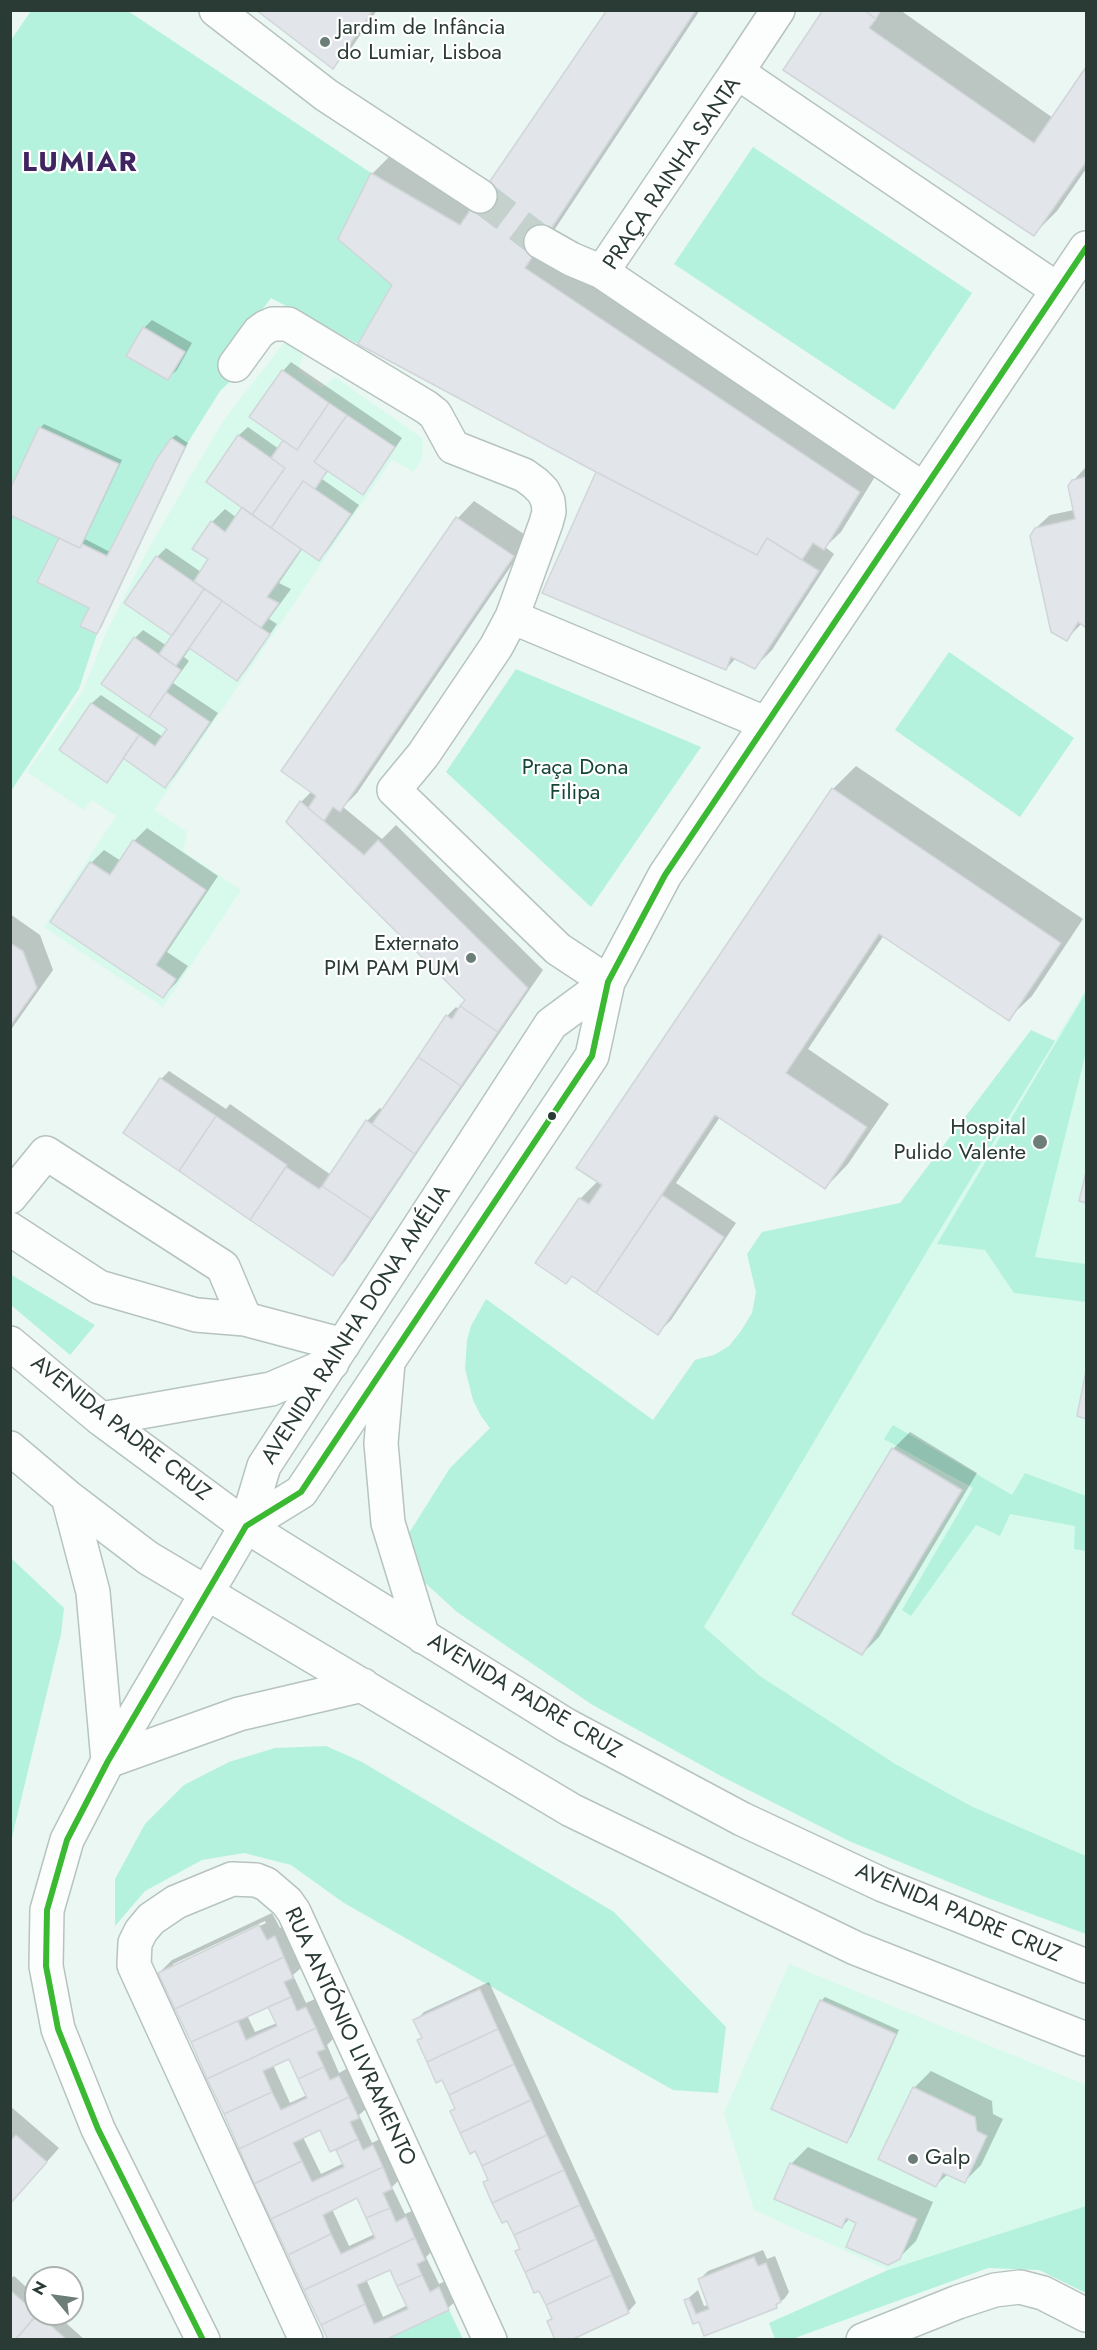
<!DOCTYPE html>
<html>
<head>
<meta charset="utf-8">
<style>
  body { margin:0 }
  #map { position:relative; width:1097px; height:2350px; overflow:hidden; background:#eaf7f2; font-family:Jost,sans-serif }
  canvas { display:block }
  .frame { position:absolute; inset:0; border:12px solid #2a3b35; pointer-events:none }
  .north { position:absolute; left:24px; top:2266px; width:60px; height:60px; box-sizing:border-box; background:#fff; border:2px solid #aab1ae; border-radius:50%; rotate:299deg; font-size:16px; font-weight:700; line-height:24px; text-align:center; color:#2a3b35 }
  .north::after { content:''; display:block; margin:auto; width:21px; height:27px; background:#6d7d77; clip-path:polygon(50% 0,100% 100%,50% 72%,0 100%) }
</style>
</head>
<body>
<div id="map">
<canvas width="1097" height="2350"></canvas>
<div class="frame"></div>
<div class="north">N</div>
</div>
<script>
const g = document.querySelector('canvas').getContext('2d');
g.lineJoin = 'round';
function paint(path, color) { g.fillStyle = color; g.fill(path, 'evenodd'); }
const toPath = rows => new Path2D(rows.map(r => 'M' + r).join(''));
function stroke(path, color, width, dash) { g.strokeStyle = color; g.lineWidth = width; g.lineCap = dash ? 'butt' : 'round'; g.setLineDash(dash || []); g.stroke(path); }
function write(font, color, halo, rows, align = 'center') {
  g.font = font + ' Jost,sans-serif'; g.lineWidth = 4.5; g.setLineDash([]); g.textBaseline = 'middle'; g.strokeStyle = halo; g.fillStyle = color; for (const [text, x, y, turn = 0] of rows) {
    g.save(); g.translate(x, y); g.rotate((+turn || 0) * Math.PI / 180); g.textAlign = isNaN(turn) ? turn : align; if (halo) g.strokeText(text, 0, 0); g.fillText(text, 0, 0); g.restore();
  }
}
paint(toPath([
  [284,343,304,352,298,371,322,388,335,377,423,439,422,459,413,472,392,459,154,810,187,832,183,851,241,890,163,1007,44,927,116,816,92,800,84,810,27,772,83,691,106,633,150,546,223,421],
  [1086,989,1086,1856,971,1806,897,1765,760,1676,704,1627,932,1243],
  [789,1964,1086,2085,1086,2206,888,2270,754,2210,724,2113]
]), '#d7faec');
paint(toPath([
  [31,11,128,11,371,173,338,239,392,285,358,344,271,298,226,358,242,370,220,391,185,447,97,634,79,689,11,791,11,40],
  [753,147,972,293,894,410,674,264],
  [949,652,1074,738,1020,817,895,730],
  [516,669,701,747,591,907,446,772],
  [1086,992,1086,1052,1035,1257,1086,1264,1086,1302,1014,1293,985,1250,937,1244],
  [1031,1030,1055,1041,932,1243,704,1627,760,1676,897,1765,971,1806,1086,1856,1086,1934,988,1898,849,1841,721,1776,591,1704,457,1612,422,1580,404,1541,450,1468,490,1428,481,1416,473,1400,465,1369,467,1340,471,1326,486,1299,653,1420,695,1360,714,1355,729,1346,741,1331,752,1313,756,1292,747,1254,762,1232,900,1203],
  [10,1274,95,1325,70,1355,11,1305],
  [893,1425,1012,1495,1025,1473,1086,1496,1086,1551,1074,1549,1075,1526,1010,1514,1000,1536,976,1525,911,1616,902,1610,973,1488,884,1439],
  [11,1558,64,1608,61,1634,11,1841],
  [326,1746,362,1762,614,1912,726,2027,718,2093,673,2090,344,1903,291,1865,244,1853,202,1860,145,1891,115,1926,115,1879,145,1824,184,1785,229,1762,275,1748],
  [1086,2206,1086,2293,1039,2270,988,2268,792,2339,775,2339,769,2323,888,2270],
  [449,2310,463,2339,385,2340]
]), '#b4f2dd');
paint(toPath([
  [259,10,377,10,350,50,333,67],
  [609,10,700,10,541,250,876,475,841,532,825,547,834,554,772,650,755,667,736,658,726,669,598,471,340,239,372,174,389,157,475,207],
  [825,10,900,10,1053,118,1086,70,1086,169,1057,211,1034,234],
  [152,320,192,343,177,370,168,378,144,328],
  [291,362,402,438,371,484,362,493,329,470,322,479,359,505,327,551,319,559,303,548,279,583,291,589,269,619,277,624,246,670,237,679,191,647,184,657,189,661,173,683,218,713,174,777,165,786,125,758,107,781,61,749,92,703,101,695,163,737,169,729,135,638,143,630,167,646,174,636,126,603,157,557,166,548,201,572,210,559,212,522,225,509,237,518,244,507,208,481,239,435,248,427,279,449,285,440,283,371],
  [44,424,122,460,85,539,110,552,157,460,172,438,176,435,188,443,101,628,97,632,40,428],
  [1086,467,1086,626,1082,623,1067,639,1036,528,1050,515,1074,510,1073,481],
  [474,501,530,538,357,793,343,807,382,839,396,825,543,970,426,1140,345,1261,332,1274,125,1133,161,1079,169,1071,226,1109,230,1104,331,1175,367,1121,380,1108,383,1110,447,1016,456,1007,460,1010,467,1000,288,822,301,802,312,791,283,771,458,518],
  [856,766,1083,919,1032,996,1008,1019,884,935,808,1049,889,1104,848,1164,825,1188,720,1117,676,1183,736,1223,671,1320,658,1333,573,1275,566,1282,537,1263,580,1199,598,1181,833,789],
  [147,828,218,876,167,952,188,966,176,983,163,996,91,863,104,850,121,861,134,841],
  [10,914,40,935,53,970,10,1031],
  [1086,1378,1086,1417,1078,1415],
  [910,1432,977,1473,879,1637,862,1654,893,1449],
  [272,1913,280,1928,288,1924,292,1948,301,1968,293,1975,306,2003,315,1999,333,2039,327,2045,339,2073,348,2068,367,2108,359,2115,372,2143,382,2138,400,2179,392,2187,405,2214,414,2210,433,2250,426,2257,439,2284,448,2280,457,2300,448,2308,330,2340,159,1973,172,1960],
  [265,1921,266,1923,173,1967,173,1964],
  [268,2005,277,2023,255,2032,247,2015],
  [290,2057,307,2095,290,2103,273,2065],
  [321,2128,337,2148,344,2163,321,2174,303,2137],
  [358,2196,375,2234,349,2246,332,2209],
  [391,2268,408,2305,383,2317,366,2279],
  [489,1982,636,2303,628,2312,549,2322,553,2318,540,2289,517,2252,521,2248,508,2219,485,2182,489,2178,476,2149,452,2111,456,2107,443,2078,419,2040,423,2037,415,2021,424,2012],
  [825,1997,899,2030,851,2137,847,2141,821,2001],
  [931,2071,992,2101,993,2114,1003,2119,981,2165,964,2182,948,2174,936,2185,914,2088],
  [10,2106,59,2148,10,2204],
  [808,2147,933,2202,916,2241,899,2258,858,2222,850,2218,842,2227,791,2164],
  [763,2250,767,2259,775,2256,789,2292,785,2298,776,2306,700,2320,686,2300,698,2290,704,2306,709,2305,700,2279,708,2271],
  [14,2276,36,2296,36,2314,56,2314,85,2340,10,2340,10,2279]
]), '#0003');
const building = toPath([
  [256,10,373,10,333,69,256,10],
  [607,10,696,10,525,268,860,492,824,550,813,543,802,560,767,538,757,555,596,472,358,344,392,285,338,239,371,173,460,225,607,10],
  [823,10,864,10,876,19,869,28,1034,143,1086,67,1086,162,1034,236,783,70,823,10],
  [864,10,881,10,876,19,864,10],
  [143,327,185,352,168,380,126,356,143,327],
  [282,370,329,403,297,450,249,417,282,370],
  [329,403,347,415,314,462,327,471,315,489,303,481,271,528,252,515,285,468,271,458,283,440,297,450,329,403],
  [347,415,395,447,363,495,314,462,347,415],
  [39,427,119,464,80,548,10,515,10,489,39,427],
  [238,435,285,468,252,515,206,482,238,435],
  [171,438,185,447,97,634,80,626,89,608,37,582,59,538,80,548,82,544,107,556,156,460,171,438],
  [596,472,757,555,767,538,819,571,755,669,731,657,726,670,542,593,596,472],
  [1086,477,1086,628,1078,622,1067,641,1051,632,1030,536,1035,528,1075,519,1068,486,1072,480,1086,477],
  [303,481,351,514,319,561,271,528,303,481],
  [242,507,301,549,267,597,279,603,261,628,194,581,208,559,192,549,211,521,225,532,242,507],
  [456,517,514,556,340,812,333,807,324,821,308,808,316,796,281,771,456,517],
  [156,556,204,589,172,636,124,603,156,556],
  [204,589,222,601,176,666,159,654,204,589],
  [222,601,270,634,237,681,189,648,222,601],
  [134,637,181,670,149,717,101,684,134,637],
  [166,692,210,722,165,788,123,758,139,735,155,746,167,729,149,717,166,692],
  [91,703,139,735,107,783,59,750,91,703],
  [832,788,1061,943,1009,1021,879,934,786,1073,867,1127,825,1189,715,1115,596,1293,572,1276,566,1284,535,1263,579,1198,589,1204,602,1185,576,1168,832,788],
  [300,801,364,855,378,840,528,988,498,1032,460,1006,465,1000,286,822,300,801],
  [133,840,206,890,156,965,176,979,163,998,50,922,90,862,110,875,133,840],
  [10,943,23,951,37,988,10,1026,10,943],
  [460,1006,498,1032,461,1086,418,1057,446,1015,452,1019,460,1006],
  [418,1057,461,1086,415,1154,372,1124,418,1057],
  [160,1078,216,1116,179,1171,123,1133,160,1078],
  [216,1116,287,1165,250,1220,179,1171,216,1116],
  [366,1120,415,1154,371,1219,322,1186,366,1120],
  [286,1167,319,1189,322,1186,371,1219,333,1276,250,1220,286,1167],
  [1086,1172,1086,1203,1079,1201,1086,1172],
  [662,1195,724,1237,658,1335,596,1293,662,1195],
  [1086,1371,1086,1419,1077,1416,1086,1371],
  [892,1448,962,1490,862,1655,792,1614,892,1448],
  [259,1925,267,1940,275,1936,284,1957,175,2009,158,1973,259,1925],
  [284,1957,293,1978,284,1982,291,1997,191,2042,175,2009,284,1957],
  [480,1989,498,2029,427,2062,417,2040,422,2038,413,2020,480,1989],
  [291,1997,297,2011,306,2007,316,2028,207,2079,191,2042,238,2021,246,2040,277,2026,268,2007,291,1997],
  [820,2000,896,2034,847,2143,771,2109,820,2000],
  [316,2028,325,2049,317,2052,324,2067,298,2079,289,2059,263,2071,272,2092,224,2114,207,2079,316,2028],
  [498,2029,514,2064,449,2095,442,2080,436,2083,427,2062,498,2029],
  [514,2064,531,2100,460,2133,450,2111,455,2109,449,2095,514,2064],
  [324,2067,330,2080,339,2076,349,2097,239,2149,224,2114,272,2092,281,2110,307,2098,298,2079,324,2067],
  [913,2087,975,2117,977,2131,987,2136,965,2183,943,2173,936,2187,878,2159,913,2087],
  [349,2097,359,2118,350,2122,358,2139,330,2152,320,2130,293,2143,302,2161,254,2184,239,2149,349,2097],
  [531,2100,547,2135,482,2166,475,2151,470,2154,460,2133,531,2100],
  [16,2135,47,2162,10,2204,10,2141,16,2135],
  [547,2135,564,2170,492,2203,483,2182,488,2180,482,2166,547,2135],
  [358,2139,363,2150,373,2145,383,2167,271,2219,254,2184,302,2161,312,2182,344,2167,336,2150,358,2139],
  [790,2163,917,2219,900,2259,888,2265,846,2247,856,2223,846,2218,842,2228,774,2199,790,2163],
  [383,2167,392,2189,383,2193,390,2208,366,2218,357,2198,323,2215,331,2234,288,2255,271,2219,383,2167],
  [564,2170,580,2205,514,2235,507,2221,502,2223,492,2203,564,2170],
  [580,2205,596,2239,525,2272,515,2251,520,2249,514,2235,580,2205],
  [390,2208,396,2222,406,2217,415,2238,304,2290,288,2255,331,2234,341,2254,375,2238,366,2218,390,2208],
  [415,2238,425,2260,417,2264,422,2275,397,2286,390,2270,357,2285,365,2304,321,2325,304,2290,415,2238],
  [596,2239,612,2275,546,2305,539,2291,534,2293,525,2272,596,2239],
  [754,2257,758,2266,766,2263,781,2302,776,2304,777,2308,704,2336,699,2322,693,2324,684,2300,689,2298,696,2314,709,2309,698,2279,754,2257],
  [422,2275,430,2292,439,2287,449,2310,385,2340,328,2340,321,2325,365,2304,374,2324,408,2309,397,2286,422,2275],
  [612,2275,629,2313,571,2340,555,2340,547,2321,552,2319,546,2305,612,2275],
  [10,2290,37,2314,15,2340,10,2340,10,2290],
  [38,2314,67,2340,15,2340,38,2314]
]);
paint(building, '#e2e5ea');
stroke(building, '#d2d5d9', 1.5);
stroke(toPath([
  [480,196,541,242]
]), '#c4d1cc', 33, [33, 16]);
const minor = toPath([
  [216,10,326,95,480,196],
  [737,72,778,10],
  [541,242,571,259,602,272],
  [235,365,259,332,266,327,273,324,288,324,426,407,435,414,453,447,524,475,535,483,543,491,548,501,549,512,546,523,512,617],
  [923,489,602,272,737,72,1058,290],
  [608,982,558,949,394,790,423,755,496,647,512,617,765,723],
  [10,1197,46,1153,223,1267,245,1319],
  [10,1229,99,1287,196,1315,245,1319,343,1345],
  [246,1526,301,1492,592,1056,608,982,665,875,1086,248],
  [203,2340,98,2129,58,2029,46,1966,47,1910,67,1840,108,1761,246,1526,264,1466,551,1024,608,982],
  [306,2340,134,1965,135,1943,141,1931,151,1919,176,1902,232,1879,256,1880,266,1884,287,1902,294,1912,490,2340],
  [863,2340,958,2302,995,2290,1020,2287,1043,2293,1086,2315]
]);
const highway = toPath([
  [10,1343,101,1419,246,1526,566,1725,742,1819,883,1885,1086,1966],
  [388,1363,381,1443,388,1523,423,1637],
  [101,1419,271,1389,332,1363],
  [10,1448,68,1497,148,1558,571,1810,855,1948,1086,2039],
  [68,1497,93,1592,108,1761,239,1714,363,1685]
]);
stroke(minor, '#b6c3be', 36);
stroke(highway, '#b6c3be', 36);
stroke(minor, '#fcfefd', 33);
stroke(highway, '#fcfefd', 33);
stroke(toPath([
  [203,2340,98,2129,58,2029,46,1966,47,1910,67,1840,108,1761,246,1526,301,1492,592,1056,608,982,665,875,1086,248]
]), '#3cb932', 6);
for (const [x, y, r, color] of [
  [325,42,6,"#6d7d77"],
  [471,958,6,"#6d7d77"],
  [552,1116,5,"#2a3b35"],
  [1040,1142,8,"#6d7d77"],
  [913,2159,6,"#6d7d77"]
]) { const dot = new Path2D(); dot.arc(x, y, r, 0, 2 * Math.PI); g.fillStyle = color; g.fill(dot); stroke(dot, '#fff', 2); }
write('22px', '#2a3b35', '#fff', [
  ["Jardim de Infância",337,29],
  ["do Lumiar, Lisboa",337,54],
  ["Externato",459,945,"right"],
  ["PIM PAM PUM",459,970,"right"],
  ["Hospital",1026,1129,"right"],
  ["Pulido Valente",1026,1154,"right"],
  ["Galp",925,2159]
], 'left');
write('22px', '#2a3b35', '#fff', [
  ["PRAÇA RAINHA SANTA",673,174,-56],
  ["AVENIDA RAINHA DONA AMÉLIA",357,1325,-57],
  ["AVENIDA PADRE CRUZ",120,1429,38],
  ["AVENIDA PADRE CRUZ",524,1697,31],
  ["AVENIDA PADRE CRUZ",958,1914,23],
  ["RUA ANTÓNIO LIVRAMENTO",349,2037,65]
]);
write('22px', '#154537', '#fff', [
  ["Praça Dona",575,769],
  ["Filipa",575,794]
]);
g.letterSpacing = '1.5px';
write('bold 28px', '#3f255f', '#fff', [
  ["LUMIAR",80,164]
]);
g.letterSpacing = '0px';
</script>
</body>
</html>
